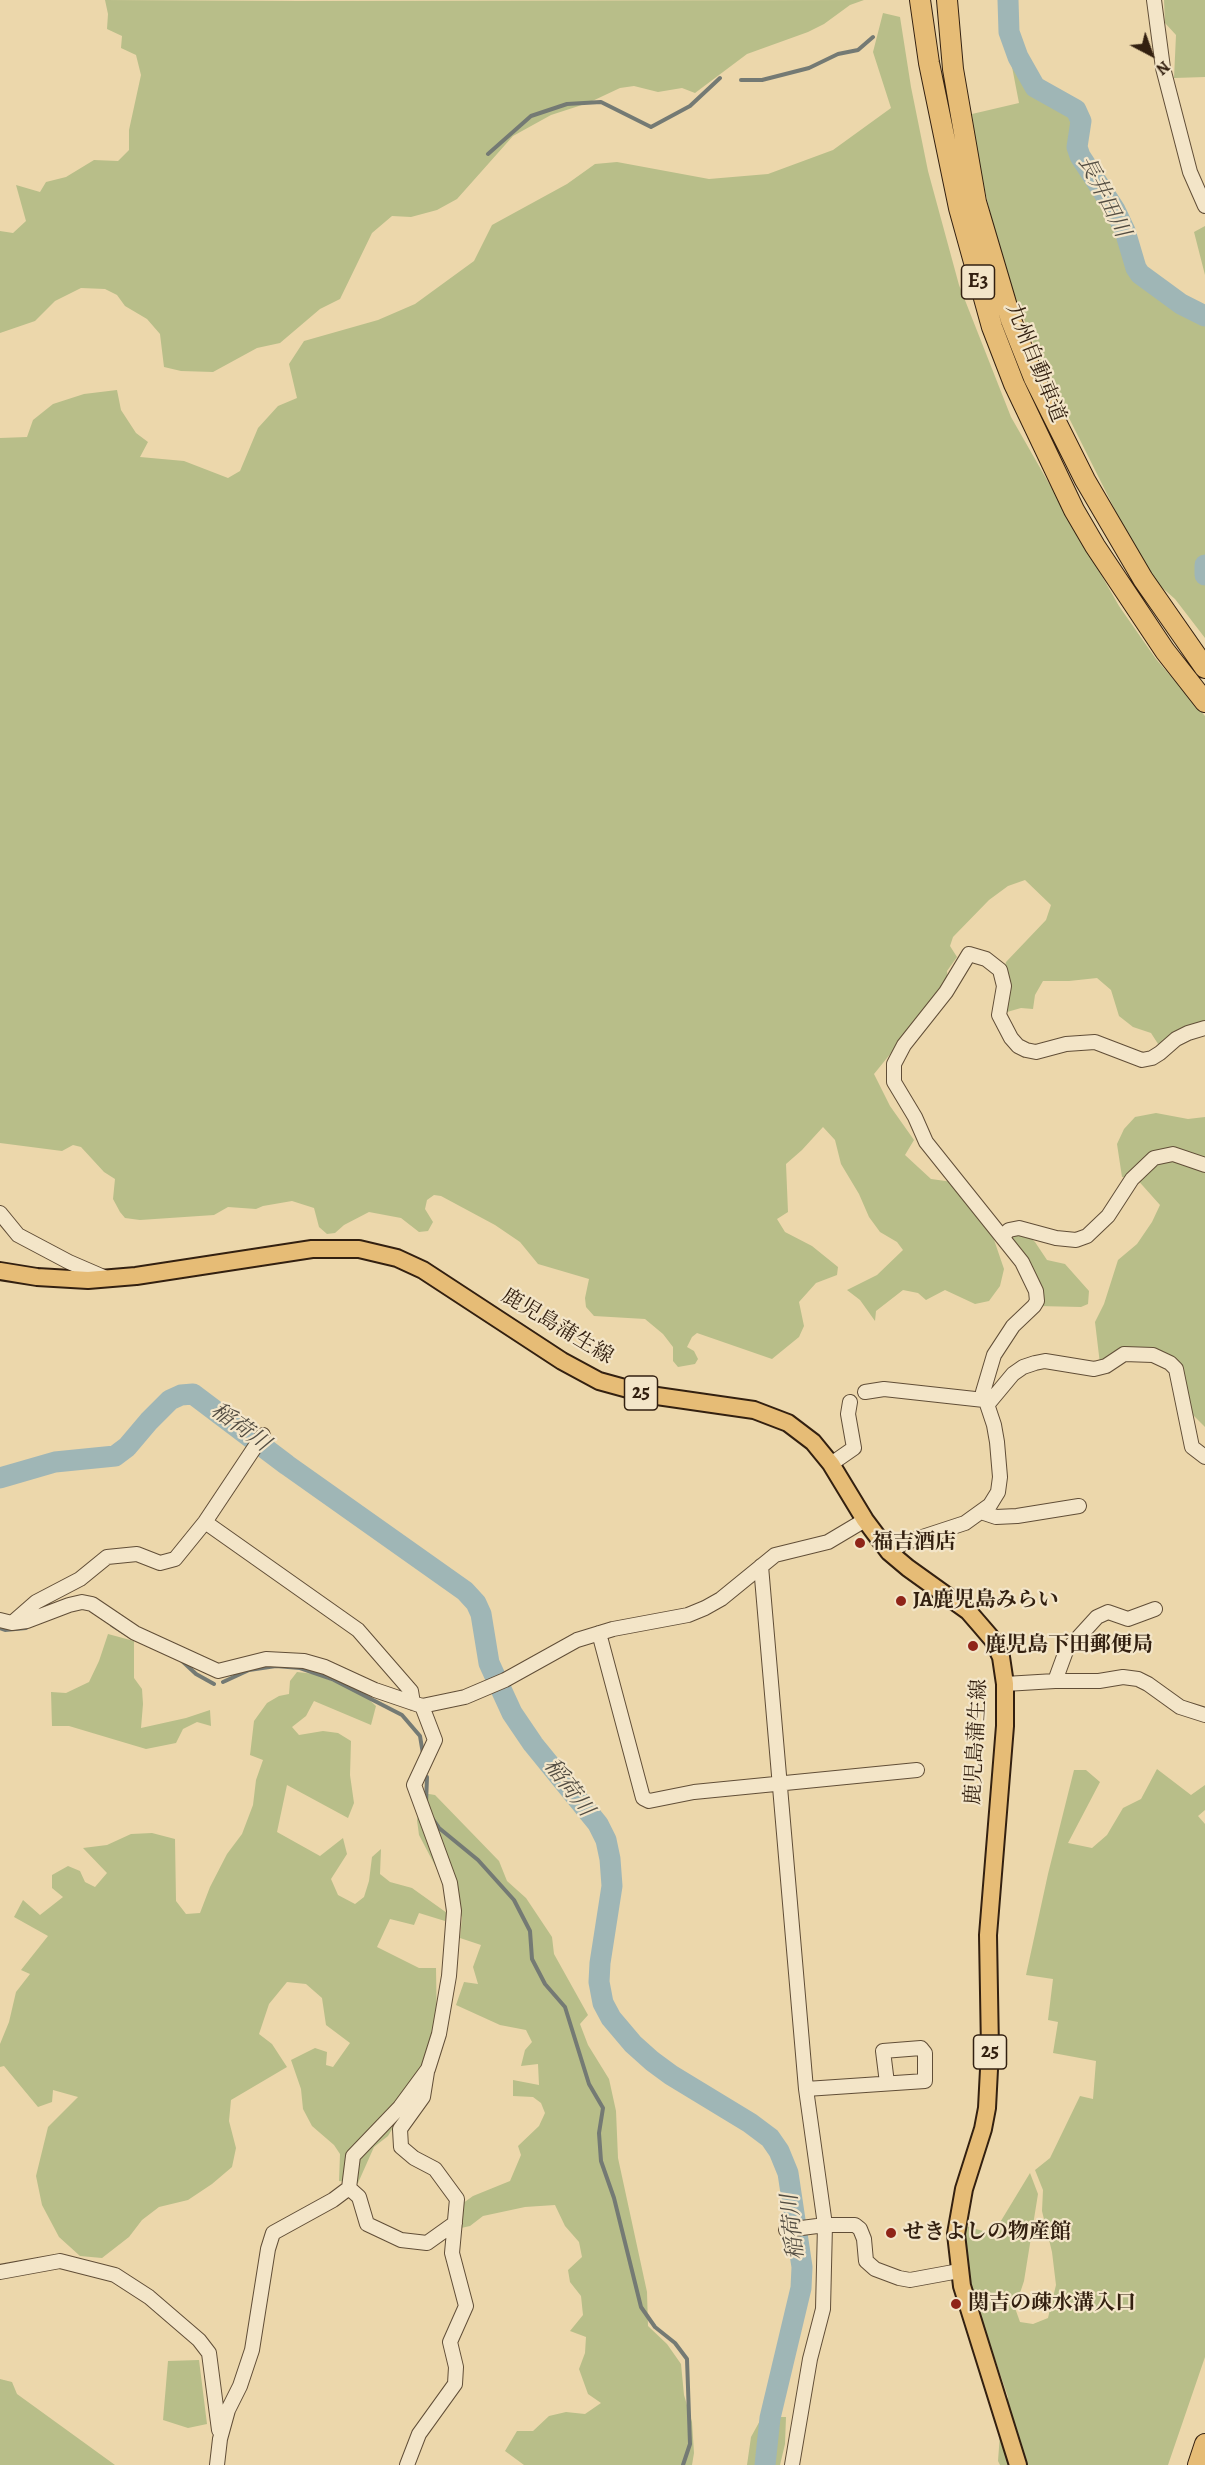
<!DOCTYPE html>
<html>
<head>
<meta charset="utf-8">
<style>
  body { margin:0 }
  #map { position:relative; width:1205px; height:2465px; overflow:hidden; background:#ecd7ab; font-family:Alegreya,serif }
  canvas { display:block }
  .north { position:absolute; left:1121px; top:24px; width:60px; height:60px; -webkit-text-stroke:4px #f3e5c8; paint-order:stroke; rotate:139deg; font-size:16px; font-weight:700; line-height:24px; text-align:center; color:#332010 }
  .north::after { content:''; display:block; margin:auto; width:21px; height:27px; background:#332010; clip-path:polygon(50% 0,100% 100%,50% 72%,0 100%) }
</style>
</head>
<body>
<div id="map">
<canvas width="1205" height="2465"></canvas>
<div class="north">N</div>
</div>
<script>
const g = document.querySelector('canvas').getContext('2d');
g.lineJoin = 'round';
function paint(path, color) { g.fillStyle = color; g.fill(path, 'evenodd'); }
const toPath = rows => new Path2D(rows.map(r => 'M' + r).join(''));
function stroke(path, color, width, dash) { g.strokeStyle = color; g.lineWidth = width; g.lineCap = dash ? 'butt' : 'round'; g.setLineDash(dash || []); g.stroke(path); }
function write(font, color, halo, rows, align = 'center') {
  g.font = font + ' Alegreya,"Noto Serif JP",serif'; g.lineWidth = 4.5; g.setLineDash([]); g.textBaseline = 'middle'; g.strokeStyle = halo; g.fillStyle = color; for (const [text, x, y, turn = 0] of rows) {
    g.save(); g.translate(x, y); g.rotate((+turn || 0) * Math.PI / 180); g.textAlign = isNaN(turn) ? turn : align; if (halo) g.strokeText(text, 0, 0); g.fillText(text, 0, 0); g.restore();
  }
}
paint(toPath([
  [105,0,300,1,864,0,850,5,824,24,808,32,747,54,695,93,682,88,658,92,634,86,620,88,588,103,551,115,513,136,457,199,437,210,411,217,392,216,372,233,340,299,320,309,280,343,257,348,213,372,181,371,164,367,160,334,147,319,125,306,117,295,105,289,81,288,55,301,35,321,0,333,0,231,13,233,26,221,16,185,40,192,46,182,66,177,94,160,118,161,129,150,129,130,141,75,136,55,121,48,122,36,107,29,108,14],
  [1164,0,1205,0,1205,77,1174,78,1176,35,1165,23],
  [883,13,900,17,911,87,928,171,959,285,1011,417,1119,606,1156,659,1205,716,1205,1024,1160,1047,1151,1033,1133,1027,1119,1016,1111,990,1097,978,1069,981,1043,981,1035,995,1033,1009,1021,1008,1000,1014,1001,980,1006,962,1046,920,1051,905,1025,880,1008,886,989,900,953,937,950,946,957,957,947,971,948,983,874,1074,890,1106,914,1140,905,1155,931,1179,960,1183,989,1225,1004,1269,1000,1286,989,1301,975,1304,945,1290,926,1300,918,1293,903,1290,876,1311,875,1321,860,1300,847,1290,877,1275,903,1250,897,1242,880,1232,869,1217,859,1194,841,1164,835,1140,823,1127,802,1150,786,1164,788,1212,777,1219,785,1232,812,1246,838,1267,837,1275,816,1283,799,1302,804,1326,799,1337,772,1359,697,1333,692,1337,687,1347,694,1351,698,1359,695,1364,678,1367,673,1361,673,1347,663,1334,645,1319,594,1316,586,1307,585,1298,589,1279,538,1264,520,1242,495,1225,441,1196,434,1195,427,1200,425,1209,433,1222,428,1231,419,1232,401,1218,369,1212,344,1225,335,1233,327,1234,319,1227,314,1208,292,1201,263,1206,256,1209,228,1207,214,1215,140,1220,125,1218,120,1212,113,1199,115,1179,104,1172,81,1147,73,1145,62,1151,0,1143,0,438,27,437,33,420,53,404,84,394,117,390,121,410,136,433,148,442,140,457,184,461,228,478,240,471,258,428,278,406,297,398,289,364,304,341,378,320,415,304,474,261,492,225,567,184,595,164,617,162,709,179,768,174,833,150,891,108,873,52],
  [1007,41,1025,81,1036,93,1068,107,1074,114,1077,122,1072,144,1077,158,1119,228,1130,266,1140,278,1185,310,1205,319,1205,638,1175,599,1151,578,1122,524,1041,362,1004,268,979,167,972,114,1019,103],
  [1205,226,1205,275,1194,232],
  [1156,1113,1188,1119,1205,1117,1205,1427,1186,1408,1174,1375,1155,1360,1124,1351,1111,1354,1100,1364,1095,1322,1104,1304,1118,1260,1137,1244,1152,1222,1160,1205,1135,1177,1122,1177,1117,1144,1124,1129,1135,1117],
  [1023,1231,1035,1242,1047,1260,1065,1264,1089,1291,1088,1304,1081,1307,1038,1306,1008,1235],
  [108,1634,134,1641,134,1678,142,1689,143,1704,141,1728,186,1718,210,1710,211,1726,197,1722,183,1729,176,1743,146,1749,69,1726,52,1726,51,1692,66,1693,89,1682,99,1661],
  [297,1672,315,1674,363,1694,376,1706,371,1725,314,1701,306,1716,292,1727,299,1735,323,1731,338,1733,351,1741,350,1775,354,1803,348,1818,287,1785,277,1832,320,1856,343,1838,347,1854,331,1879,338,1895,355,1904,364,1897,369,1881,372,1857,381,1849,380,1874,390,1882,412,1888,447,1913,445,1921,419,1913,414,1925,390,1919,377,1947,419,1968,436,1968,437,2032,409,2101,388,2136,374,2147,358,2183,339,2181,340,2154,334,2145,312,2126,303,2109,301,2089,291,2060,315,2048,327,2052,326,2065,333,2067,350,2043,326,2025,322,1998,306,1984,287,1982,269,2004,259,2034,272,2044,287,2067,231,2100,229,2121,236,2148,232,2167,212,2184,188,2200,159,2207,142,2220,129,2237,102,2258,80,2256,59,2237,42,2205,36,2176,48,2127,78,2097,53,2090,52,2102,38,2107,4,2066,0,2067,0,2044,9,2022,16,1992,30,1974,21,1970,48,1936,14,1917,23,1900,40,1915,63,1897,52,1888,52,1875,68,1866,80,1871,85,1882,95,1887,107,1873,83,1848,107,1845,131,1834,152,1833,175,1839,176,1901,186,1914,200,1913,210,1887,227,1854,242,1834,253,1805,256,1780,263,1760,250,1755,254,1721,267,1703,279,1696,289,1694,290,1681],
  [1157,1769,1191,1795,1205,1785,1205,1810,1198,1816,1205,1824,1205,2357,1168,2465,1000,2465,998,2461,1000,2434,1008,2397,971,2289,965,2258,966,2226,993,2234,1030,2173,1038,2194,1024,2281,1015,2308,1020,2322,1033,2324,1048,2318,1056,2285,1052,2252,1042,2211,1043,2190,1035,2170,1050,2158,1080,2096,1093,2099,1096,2061,1053,2053,1058,2022,1048,2020,1053,1979,1026,1975,1048,1874,1074,1770,1086,1770,1100,1782,1068,1843,1092,1848,1107,1835,1123,1808,1141,1799],
  [423,1793,435,1795,499,1861,507,1881,526,1898,552,1937,554,1954,588,2015,580,2024,588,2045,609,2079,616,2111,618,2158,647,2292,648,2326,667,2344,681,2364,684,2395,692,2422,694,2453,692,2465,524,2465,505,2451,517,2431,533,2431,549,2416,566,2412,585,2414,601,2403,588,2394,579,2369,585,2353,586,2337,570,2331,583,2315,581,2296,570,2282,568,2270,582,2257,579,2242,565,2226,555,2205,525,2207,483,2216,470,2226,461,2228,459,2206,473,2196,510,2181,521,2155,518,2146,539,2126,545,2113,541,2103,533,2097,513,2096,513,2080,539,2085,538,2064,521,2066,525,2050,532,2042,526,2030,500,2025,456,2005,464,1982,478,1984,473,1967,481,1945,460,1938,462,1917,419,1835,417,1820],
  [199,2360,207,2424,188,2428,163,2420,168,2361],
  [0,2379,12,2382,17,2394,115,2465,0,2465],
  [762,2417,786,2417,785,2444,780,2465,747,2465,751,2437]
]), '#b8be89');
stroke(toPath([
  [741,80,762,80,809,68,838,54,858,50,873,37],
  [488,154,531,116,567,104,601,102,651,127,690,106,720,78],
  [112,1625,131,1637],
  [0,1628,5,1630,26,1628],
  [181,1660,196,1674,214,1684],
  [223,1682,249,1670,276,1666,300,1668,332,1679,402,1715,420,1736,423,1754],
  [426,1803,427,1777],
  [432,1818,439,1828,478,1860,514,1900,530,1931,532,1959,545,1984,565,2007,589,2084,603,2108,599,2133,601,2161,614,2198,641,2307,655,2327,675,2343,687,2359,690,2444,683,2465]
]), '#747a74', 4);
stroke(toPath([
  [1008,0,1009,32,1018,57,1035,87,1076,110,1081,121,1077,147,1080,156,1115,210,1125,231,1136,268,1140,274,1181,304,1205,316],
  [1205,565,1205,575],
  [0,1478,55,1462,115,1456,127,1447,149,1421,170,1400,181,1395,193,1394,287,1465,465,1591,476,1603,481,1614,489,1663,512,1713,533,1744,598,1824,606,1840,610,1859,612,1886,600,1963,599,1982,603,2003,611,2018,633,2044,652,2061,671,2075,750,2123,770,2138,779,2151,788,2173,802,2267,801,2288,770,2418,765,2465]
]), '#9fb6b6', 21);
const minor = toPath([
  [1154,0,1163,68,1190,172,1205,206],
  [0,1213,18,1235,69,1262,106,1278],
  [1002,1237,1009,1230,1019,1228,1056,1238,1076,1240,1087,1236,1108,1216,1132,1179,1154,1158,1173,1154,1205,1165],
  [865,1392,884,1389,984,1400],
  [988,1404,1013,1374,1023,1367,1035,1363,1045,1361,1094,1369,1106,1366,1124,1354,1153,1355,1170,1363,1176,1369,1192,1447,1205,1457],
  [831,1464,854,1448,848,1414,850,1402],
  [981,1512,996,1517,1017,1516,1079,1506],
  [205,1522,358,1630,411,1691,413,1703],
  [889,1552,904,1543,965,1523,990,1505,998,1492,1000,1477,997,1442,994,1425,983,1392,994,1355,1013,1326,1034,1306,1037,1301,1036,1291,1022,1262,926,1142,915,1117,894,1082,894,1064,904,1045,946,992,969,954,986,959,1000,970,1004,986,999,1015,1011,1038,1018,1046,1026,1050,1036,1052,1066,1044,1095,1042,1142,1060,1152,1058,1160,1053,1176,1039,1188,1033,1205,1028],
  [761,1566,806,2089,825,2225,823,2309,810,2359,792,2465],
  [0,1620,12,1623,27,1621,69,1605,82,1602,92,1604,135,1633,218,1671,266,1659,304,1661,325,1667,375,1690,422,1706,465,1697,505,1680,577,1640,613,1629,688,1615,705,1608,721,1599,775,1555,828,1542,865,1520],
  [12,1623,36,1602,80,1579,107,1557,137,1554,160,1563,175,1559,205,1522,263,1435],
  [599,1633,643,1798,649,1801,694,1792,917,1770],
  [1055,1681,1066,1651,1097,1617,1108,1612,1128,1619,1155,1609],
  [1005,1684,1055,1681,1099,1681,1123,1677,1138,1679,1148,1684,1180,1707,1205,1715],
  [806,2089,925,2081,925,2053,921,2048,883,2051,887,2083],
  [349,2188,359,2197,367,2224,401,2240,427,2243,455,2223],
  [786,2230,825,2225,855,2225,860,2229,864,2239,866,2261,875,2269,899,2278,910,2280,959,2271],
  [0,2272,60,2261,115,2275,149,2297,199,2340,209,2353,219,2430],
  [217,2465,220,2439,228,2410,240,2386,252,2350,268,2249,273,2233,333,2200,349,2188,353,2156,400,2107,428,2069,439,2034,449,1976,454,1911,450,1883,414,1785,435,1740,422,1706],
  [407,2465,419,2434,455,2384,456,2367,450,2342,466,2306,452,2253,457,2199,435,2169,414,2158,401,2147,400,2129,423,2097,427,2072]
]);
const major = toPath([
  [0,1271,37,1277,88,1280,136,1276,312,1249,359,1249,397,1258,423,1270,562,1361,599,1381,650,1395,754,1410,788,1423,813,1442,831,1464,865,1520,889,1552,908,1568,968,1611,981,1626,993,1640,1001,1657,1005,1684,1005,1726,988,1935,990,2050,987,2108,983,2129,964,2189,956,2234,962,2286,1018,2465]
]);
const highway = toPath([
  [920,0,929,63,959,208,992,327,1014,384,1074,510,1095,546,1165,651,1205,702],
  [947,0,953,69,976,202,1011,320,1034,378,1085,480,1143,579,1205,668],
  [1198,2465,1205,2444]
]);
stroke(minor, '#614e37', 16);
stroke(major, '#332010', 20);
stroke(highway, '#332010', 22);
stroke(minor, '#f3e5c8', 14);
stroke(major, '#e6bc76', 16);
stroke(highway, '#e6bc76', 20);
for (const [x, y, r, color] of [
  [860,1543,6,"#8f2418"],
  [901,1601,6,"#8f2418"],
  [973,1646,6,"#8f2418"],
  [891,2233,6,"#8f2418"],
  [956,2304,6,"#8f2418"]
]) { const dot = new Path2D(); dot.arc(x, y, r, 0, 2 * Math.PI); g.fillStyle = color; g.fill(dot); stroke(dot, '#f3e5c8', 2); }
for (const [x, y, w] of [
  [978,282,33],
  [641,1393,33],
  [990,2052,33]
]) { const box = new Path2D(); box.roundRect(x - w / 2, y - 17, w, 34, 4.5); g.fillStyle = '#f3e5c8'; g.fill(box); stroke(box, '#332010', 1.5); }
write('bold 20px', '#332010', null, [
  ["E3",978,282],
  ["25",641,1393],
  ["25",990,2052]
]);
write('21px', '#332010', '#f3e5c8', [
  ["九州自動車道",1035,363,68],
  ["鹿児島蒲生線",557,1327,31],
  ["鹿児島蒲生線",977,1742,-87]
]);
write('bold 21px', '#332010', '#f3e5c8', [
  ["福吉酒店",872,1543],
  ["JA鹿児島みらい",913,1601],
  ["鹿児島下田郵便局",985,1646],
  ["せきよしの物産館",903,2233],
  ["関吉の疎水溝入口",968,2304]
], 'left');
write('italic 22px', '#534d42', '#f3e5c8', [
  ["長井田川",1103,197,63],
  ["稲荷川",240,1428,36],
  ["稲荷川",568,1788,53],
  ["稲荷川",794,2227,-96]
]);
</script>
</body>
</html>
